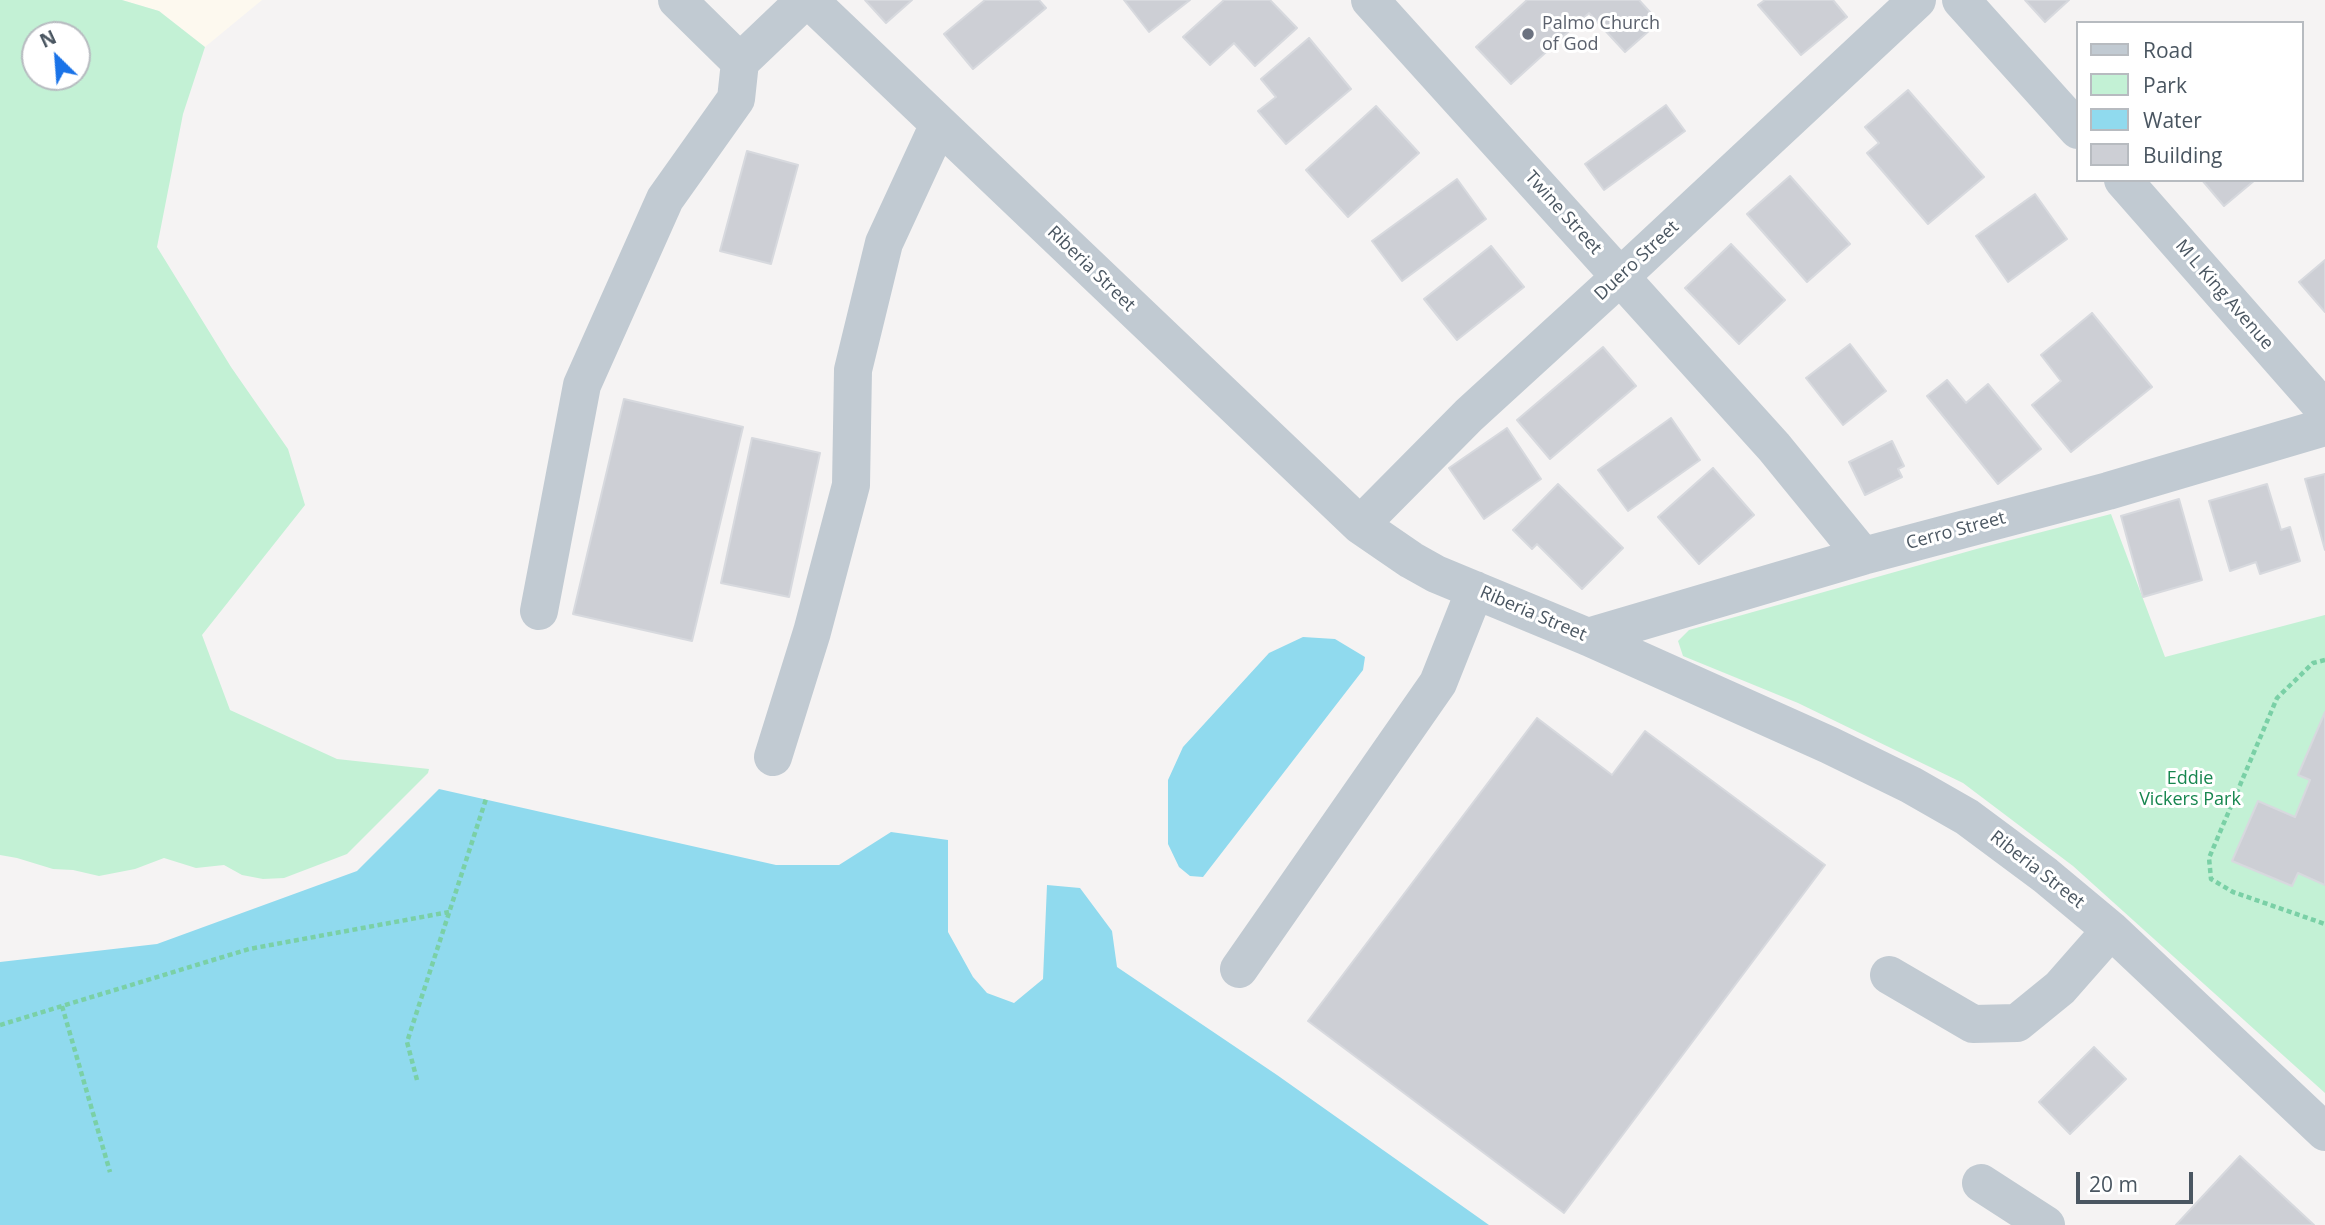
<!DOCTYPE html>
<html>
<head>
<meta charset="utf-8">
<style>
  body { margin:0 }
  #map { position:relative; width:2325px; height:1225px; overflow:hidden; background:#f5f3f3; font-family:"Open Sans",sans-serif }
  canvas { display:block }
  .legend { position:absolute; left:2076px; top:21px; width:228px; height:161px; box-sizing:border-box; background:#fff; border:2px solid #b7bbc0; margin:0; padding:9px 12px; list-style:none; font-size:21px; color:#4a5661 }
  .legend li { display:flex; align-items:center; gap:14px; height:35px }
  .legend b { width:35px; border:2px solid #b7bbc0 }
  .north { position:absolute; left:21px; top:21px; width:70px; height:70px; box-sizing:border-box; background:#fff; border:2px solid #b7bbc0; border-radius:50%; rotate:335deg; font-size:19px; font-weight:700; line-height:28px; text-align:center; color:#4a5661 }
  .north::after { content:''; display:block; margin:auto; width:24px; height:32px; background:#1a73e8; clip-path:polygon(50% 0,100% 100%,50% 72%,0 100%) }
  .scale { position:absolute; left:2076px; top:1172px; width:117px; height:32px; box-sizing:border-box; border:4px solid #4a5661; border-top:0; padding-left:9px; font-size:21px; line-height:24px; white-space:nowrap; color:#4a5661; -webkit-text-stroke:5px #fff; paint-order:stroke }
</style>
</head>
<body>
<div id="map">
<canvas width="2325" height="1225"></canvas>
<ul class="legend">
<li><b style="height:9px;background:#c1cad2"></b>Road</li>
<li><b style="height:19px;background:#c3f1d5"></b>Park</li>
<li><b style="height:19px;background:#90daee"></b>Water</li>
<li><b style="height:19px;background:#cdcfd5"></b>Building</li>
</ul>
<div class="north">N</div>
<div class="scale">20 m</div>
</div>
<script>
const g = document.querySelector('canvas').getContext('2d');
g.lineJoin = 'round';
function paint(path, color) { g.fillStyle = color; g.fill(path, 'evenodd'); }
const toPath = rows => new Path2D(rows.map(r => 'M' + r).join(''));
function stroke(path, color, width, dash) { g.strokeStyle = color; g.lineWidth = width; g.lineCap = dash ? 'butt' : 'round'; g.setLineDash(dash || []); g.stroke(path); }
function write(font, color, halo, rows, align = 'center') {
  g.font = font + ' "Open Sans",sans-serif'; g.lineWidth = 6; g.setLineDash([]); g.textBaseline = 'middle'; g.strokeStyle = halo; g.fillStyle = color; for (const [text, x, y, turn = 0] of rows) {
    g.save(); g.translate(x, y); g.rotate((+turn || 0) * Math.PI / 180); g.textAlign = isNaN(turn) ? turn : align; if (halo) g.strokeText(text, 0, 0); g.fillText(text, 0, 0); g.restore();
  }
}
paint(toPath([
  [122,0,262,0,205,47,159,11]
]), '#fdf9ef');
paint(toPath([
  [0,0,122,0,159,11,205,47,183,114,157,247,231,367,288,449,305,505,202,635,230,710,337,759,429,769,428,773,347,854,284,878,263,879,242,875,224,865,196,868,164,858,135,869,99,876,73,870,53,869,17,858,0,855],
  [77,35,77,77,35,77,35,35],
  [2111,514,2165,657,2325,615,2325,1093,2073,866,1963,783,1798,703,1683,656,1678,641,1689,630,1980,548]
]), '#c3f1d5');
paint(toPath([
  [1303,637,1335,639,1365,657,1363,670,1203,877,1190,876,1179,867,1168,844,1168,780,1183,747,1269,653],
  [439,789,776,865,839,865,891,832,948,840,948,932,973,977,987,993,1014,1003,1043,979,1047,885,1080,888,1112,931,1117,967,1277,1075,1489,1225,0,1225,0,962,157,944,357,871]
]), '#90daee');
const building = toPath([
  [865,0,912,0,886,23,865,0],
  [985,0,1039,0,1046,8,973,69,944,34,985,0],
  [1124,0,1190,0,1149,32,1124,0],
  [1224,0,1270,0,1297,28,1255,66,1234,43,1210,65,1183,37,1224,0],
  [1527,0,1639,0,1659,22,1625,52,1589,13,1511,84,1476,47,1527,0],
  [1765,0,1833,0,1847,17,1801,55,1758,5,1765,0],
  [2025,0,2069,0,2045,22,2025,0],
  [1309,38,1351,89,1286,144,1258,111,1276,97,1261,79,1309,38],
  [1908,90,1984,177,1928,224,1867,153,1879,143,1865,127,1908,90],
  [1666,105,1685,131,1604,190,1585,164,1666,105],
  [1376,106,1419,153,1348,217,1306,170,1376,106],
  [747,151,798,165,771,264,720,251,747,151],
  [1790,176,1850,244,1807,282,1747,214,1790,176],
  [1457,179,1486,219,1402,281,1372,241,1457,179],
  [2202,180,2255,180,2224,206,2202,180],
  [2035,194,2067,239,2008,282,1976,236,2035,194],
  [1731,244,1785,300,1739,344,1685,288,1731,244],
  [1491,246,1524,287,1457,340,1424,299,1491,246],
  [2325,260,2325,312,2299,282,2325,260],
  [2092,313,2152,387,2071,452,2032,405,2061,381,2041,355,2092,313],
  [1850,344,1886,391,1843,425,1806,378,1850,344],
  [1603,347,1636,386,1550,459,1517,420,1603,347],
  [1947,380,1966,403,1988,384,2041,449,1998,484,1927,396,1947,380],
  [624,399,743,427,692,641,573,614,624,399],
  [1671,418,1700,460,1628,511,1598,470,1671,418],
  [1507,428,1541,479,1484,519,1449,468,1507,428],
  [752,438,820,453,789,597,721,583,752,438],
  [1892,441,1904,466,1898,469,1902,477,1865,495,1849,462,1892,441],
  [1713,468,1754,515,1699,564,1658,517,1713,468],
  [2325,474,2325,550,2305,479,2325,474],
  [1558,484,1623,548,1582,589,1537,544,1532,549,1513,530,1558,484],
  [2267,484,2281,530,2290,527,2300,561,2260,574,2256,562,2230,571,2209,501,2267,484],
  [2179,499,2202,580,2143,597,2121,516,2179,499],
  [2325,712,2325,885,2298,873,2292,886,2232,861,2258,801,2295,817,2310,780,2298,775,2325,712],
  [1537,718,1612,775,1645,731,1825,865,1564,1213,1308,1021,1537,718],
  [2094,1047,2126,1079,2070,1134,2039,1102,2094,1047],
  [2240,1156,2314,1225,2176,1225,2240,1156]
]);
paint(building, '#cdcfd5');
stroke(building, '#d7d9de', 2);
stroke(toPath([
  [2325,660,2313,663,2277,698,2209,858,2211,879,2233,892,2325,924],
  [62,1006,110,1172],
  [0,1025,249,949,449,912],
  [417,1080,407,1042,486,799]
]), '#7ad0a6', 4.5, [5, 3.5]);
stroke(toPath([
  [677,0,740,62,805,0],
  [809,0,1360,525,1411,560,1436,574,1588,637,1829,745,1911,785,1967,817,2045,875,2111,930,2325,1132],
  [1370,0,1774,447,1863,556],
  [1961,0,2078,130],
  [2123,180,2325,410],
  [1360,525,1469,415,1620,277,1917,0],
  [539,611,582,385,665,199,736,99,740,62],
  [1588,637,1863,556,2108,491,2325,427],
  [773,757,812,632,851,485,853,370,884,243,939,124],
  [1239,969,1438,683,1475,590],
  [1889,975,1973,1024,2017,1023,2060,988,2111,930],
  [1981,1183,2046,1225]
]), '#c1cad2', 38);
for (const [x, y, r, color] of [
  [1528,34,7,"#6b7280"]
]) { const dot = new Path2D(); dot.arc(x, y, r, 0, 2 * Math.PI); g.fillStyle = color; g.fill(dot); stroke(dot, '#fff', 2.5); }
write('18px', '#5b616d', '#fff', [
  ["Palmo Church",1542,24],
  ["of God",1542,45]
], 'left');
write('18px', '#4a5661', '#fff', [
  ["Twine Street",1563,213,48],
  ["Duero Street",1637,261,-43],
  ["Riberia Street",1091,269,44],
  ["M L King Avenue",2224,295,49],
  ["Cerro Street",1956,531,-15],
  ["Riberia Street",1533,614,23],
  ["Riberia Street",2037,870,38]
]);
write('18px', '#17864f', '#fff', [
  ["Eddie",2190,779],
  ["Vickers Park",2190,800]
]);
</script>
</body>
</html>
